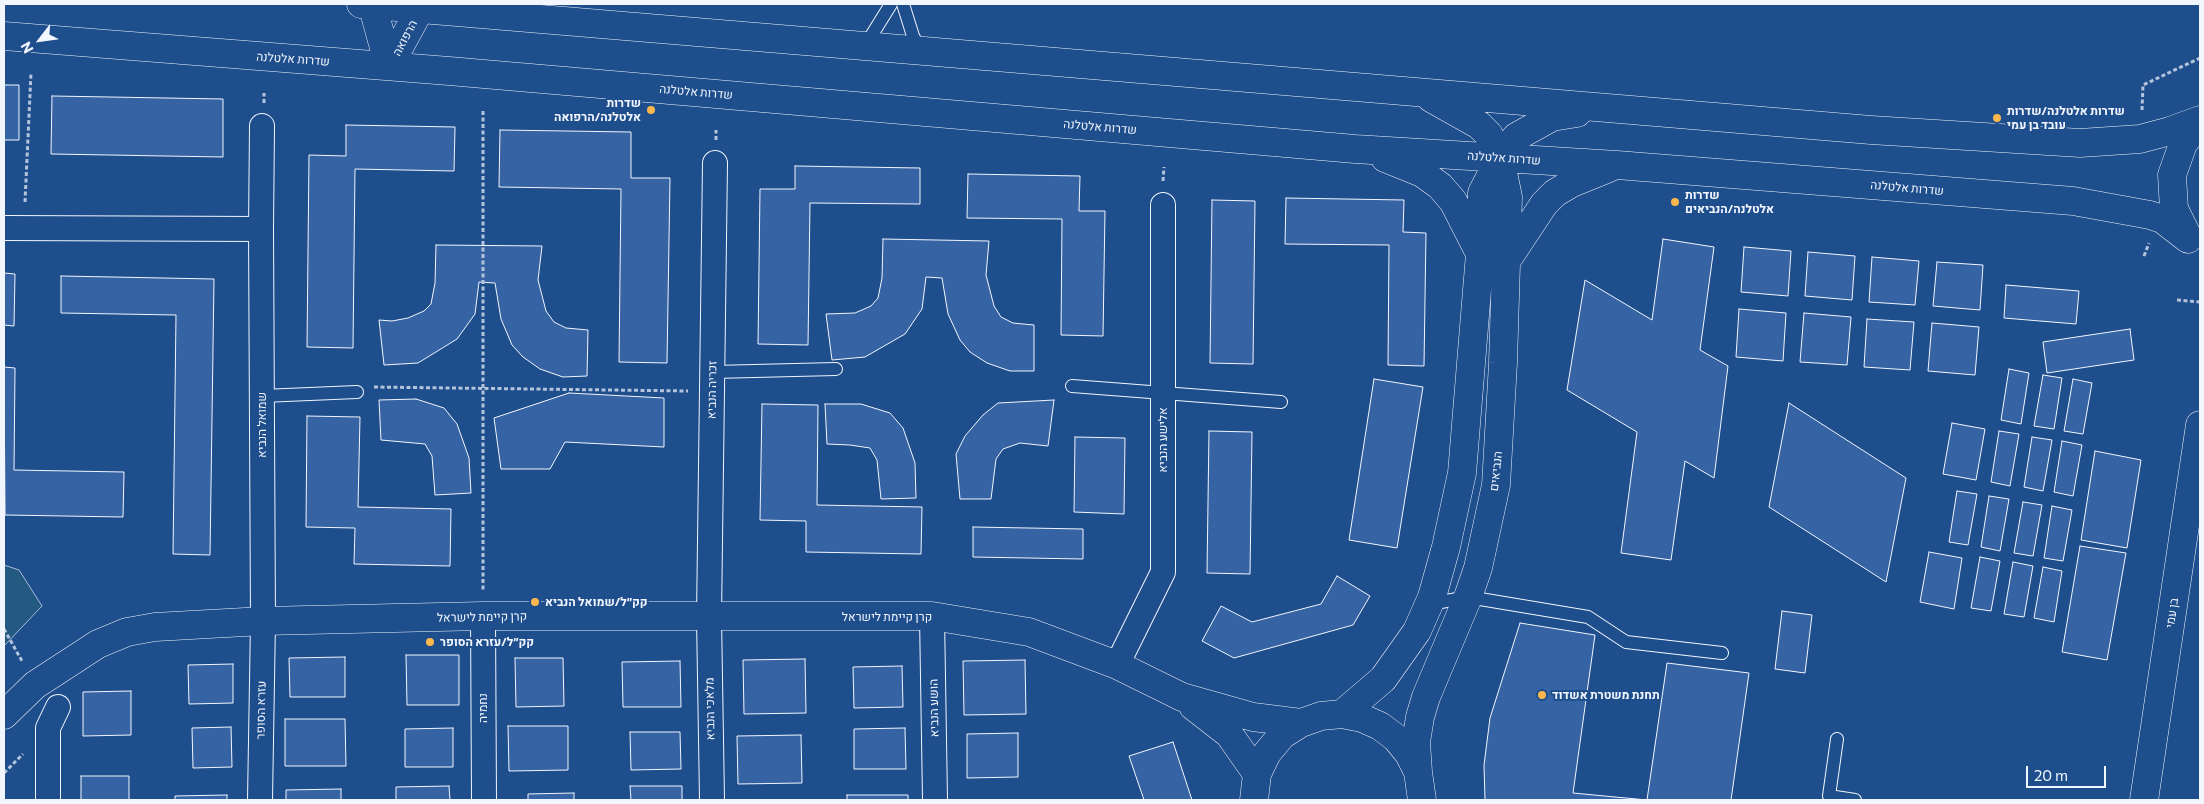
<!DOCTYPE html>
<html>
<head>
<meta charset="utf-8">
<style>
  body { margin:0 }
  #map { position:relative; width:2204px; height:804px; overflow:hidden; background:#1f4e8c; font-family:Commissioner,sans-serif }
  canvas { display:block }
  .frame { position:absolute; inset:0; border:5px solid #f2f6ff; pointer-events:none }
  .north { position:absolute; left:15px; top:15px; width:50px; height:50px; -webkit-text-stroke:4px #1f4e8c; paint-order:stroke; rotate:240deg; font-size:14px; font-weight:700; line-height:20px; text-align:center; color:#f2f6ff }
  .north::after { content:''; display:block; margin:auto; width:18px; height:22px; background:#f2f6ff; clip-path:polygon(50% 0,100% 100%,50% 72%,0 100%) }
  .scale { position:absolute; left:2026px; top:766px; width:80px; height:22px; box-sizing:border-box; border:2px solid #f2f6ff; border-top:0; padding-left:6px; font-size:15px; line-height:18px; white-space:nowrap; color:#f2f6ff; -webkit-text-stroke:4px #1f4e8c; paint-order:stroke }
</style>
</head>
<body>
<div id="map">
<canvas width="2204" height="804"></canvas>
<div class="frame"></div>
<div class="north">N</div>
<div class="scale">20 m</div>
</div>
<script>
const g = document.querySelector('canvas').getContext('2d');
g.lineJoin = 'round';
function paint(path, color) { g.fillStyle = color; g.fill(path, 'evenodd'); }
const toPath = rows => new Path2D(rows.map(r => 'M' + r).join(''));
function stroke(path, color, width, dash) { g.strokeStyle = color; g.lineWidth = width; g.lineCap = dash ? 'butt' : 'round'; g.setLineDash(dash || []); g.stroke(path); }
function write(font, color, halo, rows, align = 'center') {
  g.font = font + ' Commissioner,Heebo,sans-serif'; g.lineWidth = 4; g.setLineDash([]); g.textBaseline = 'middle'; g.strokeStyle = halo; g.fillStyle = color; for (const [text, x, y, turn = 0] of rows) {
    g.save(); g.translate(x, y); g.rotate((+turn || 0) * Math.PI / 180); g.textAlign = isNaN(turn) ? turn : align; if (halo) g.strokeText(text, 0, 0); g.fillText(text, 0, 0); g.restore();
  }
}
const green = toPath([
  [4,565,19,570,42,606,4,646,4,565]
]);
paint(green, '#245a82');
stroke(green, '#a8bbd7', 1);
const building = toPath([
  [4,85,19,85,19,140,4,140,4,85],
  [52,96,223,99,223,157,51,154,52,96],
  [346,125,455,127,454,171,355,169,353,348,307,347,309,155,346,156,346,125],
  [500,130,631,132,631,178,670,178,667,363,619,362,621,189,499,187,500,130],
  [795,166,920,168,920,204,810,203,808,345,758,344,760,189,795,189,795,166],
  [968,174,1080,176,1079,211,1105,211,1103,336,1061,335,1062,219,967,218,968,174],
  [1286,198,1404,200,1403,232,1426,233,1424,366,1388,365,1389,245,1285,244,1286,198],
  [1212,200,1255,201,1253,364,1210,363,1212,200],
  [883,239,989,241,986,275,994,306,1001,317,1013,323,1034,325,1034,371,1010,371,987,363,970,352,960,340,948,314,942,278,926,277,922,309,905,334,865,357,832,360,826,314,855,313,871,306,878,298,882,278,883,239],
  [1663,239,1714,247,1700,350,1728,366,1714,478,1685,461,1671,560,1621,553,1637,432,1567,390,1585,280,1652,320,1663,239],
  [436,245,542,246,538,280,546,311,554,322,566,328,588,330,587,376,563,377,540,369,523,357,512,345,501,319,495,283,479,282,475,314,457,339,418,363,384,365,379,320,392,321,408,318,424,311,431,304,435,283,436,245],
  [1744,247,1791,251,1788,296,1741,292,1744,247],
  [1808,252,1855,256,1852,300,1805,296,1808,252],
  [1872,257,1919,261,1915,305,1869,302,1872,257],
  [1937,262,1983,265,1980,310,1933,306,1937,262],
  [4,273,15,274,14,326,4,325,4,273],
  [61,276,214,279,210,555,173,554,176,315,61,313,61,276],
  [2006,285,2079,291,2076,324,2004,318,2006,285],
  [1739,309,1786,313,1783,361,1736,357,1739,309],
  [1804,313,1851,317,1847,365,1800,362,1804,313],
  [1867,319,1914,322,1910,370,1864,367,1867,319],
  [1932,323,1979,327,1975,375,1928,371,1932,323],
  [2130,329,2134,360,2047,373,2043,342,2130,329],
  [4,367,15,368,14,470,124,472,123,517,5,515,4,367],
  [2009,369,2029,373,2021,424,2001,420,2009,369],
  [2043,375,2062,378,2054,429,2034,426,2043,375],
  [1374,379,1423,387,1397,548,1349,540,1374,379],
  [2073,379,2092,383,2083,434,2064,431,2073,379],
  [569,393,664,398,664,447,565,442,550,469,501,469,494,418,569,393],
  [416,399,444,408,457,424,469,458,471,493,435,495,432,456,425,444,381,440,379,400,416,399],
  [1054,400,1048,446,1020,443,1003,449,996,459,991,499,960,499,956,454,965,436,983,415,998,403,1054,400],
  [1789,403,1906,478,1886,582,1769,507,1789,403],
  [762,404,818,405,817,505,922,507,921,554,806,552,806,521,760,520,762,404],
  [825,404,861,404,890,413,903,428,915,463,916,498,881,499,877,460,870,448,850,445,827,444,825,404],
  [307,416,360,417,358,507,451,509,450,566,354,564,355,528,306,527,307,416],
  [1952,423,1985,429,1976,480,1943,474,1952,423],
  [1209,431,1252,432,1250,574,1207,573,1209,431],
  [1999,431,2019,434,2010,486,1991,482,1999,431],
  [1075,437,1125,438,1124,514,1074,512,1075,437],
  [2032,437,2052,440,2043,491,2024,487,2032,437],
  [2062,441,2082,445,2073,496,2054,492,2062,441],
  [2095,451,2141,460,2127,548,2081,540,2095,451],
  [1957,491,1977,494,1968,545,1949,542,1957,491],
  [1989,496,2009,499,2000,551,1981,547,1989,496],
  [2023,502,2042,505,2033,556,2014,553,2023,502],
  [2052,506,2072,510,2063,561,2044,558,2052,506],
  [973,527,1083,529,1083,559,973,557,973,527],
  [2080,546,2126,553,2107,660,2062,652,2080,546],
  [1929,552,1962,558,1954,609,1920,602,1929,552],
  [1980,557,2000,561,1991,611,1971,608,1980,557],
  [2013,562,2033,566,2024,617,2004,614,2013,562],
  [2043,567,2062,571,2054,622,2034,618,2043,567],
  [1337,576,1370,596,1353,625,1234,658,1202,641,1221,606,1252,622,1321,604,1337,576],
  [1782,611,1812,615,1805,673,1775,669,1782,611],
  [1520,623,1595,635,1573,793,1647,800,1667,663,1749,673,1731,800,1485,800,1484,765,1490,718,1520,623],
  [406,655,459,655,459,705,407,705,406,655],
  [345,657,345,697,290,697,289,658,345,657],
  [515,658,563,658,564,706,516,707,515,658],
  [805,659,806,713,744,714,743,660,805,659],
  [1025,660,1026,714,964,715,963,661,1025,660],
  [680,661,681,707,623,707,622,662,680,661],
  [233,664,233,703,189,704,188,665,233,664],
  [902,666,903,707,854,708,853,667,902,666],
  [131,691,131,735,83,736,83,692,131,691],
  [285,719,345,719,346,766,285,766,285,719],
  [508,726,568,726,568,770,509,771,508,726],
  [231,727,232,767,193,768,192,728,231,727],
  [453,728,453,767,405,767,405,729,453,728],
  [905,728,906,769,854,769,854,729,905,728],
  [630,732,680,732,681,769,631,770,630,732],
  [1018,733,1018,777,967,778,967,734,1018,733],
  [801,735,802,783,738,784,737,736,801,735],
  [1173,742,1192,800,1144,800,1129,756,1173,742],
  [81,776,129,776,129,800,81,800,81,776],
  [449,786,450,800,396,800,396,787,449,786],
  [630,786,682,786,682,800,631,800,630,786],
  [341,789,341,800,286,800,286,790,341,789],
  [574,793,574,800,528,800,528,794,574,793],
  [227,795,227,800,175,800,175,796,227,795],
  [847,795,908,795,908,800,847,800,847,795]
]);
paint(building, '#3563a3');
stroke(building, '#f2f6ff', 1);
const lane = toPath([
  [903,4,913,36,921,51],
  [865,46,891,4],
  [713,372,836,369],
  [1072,386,1281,402],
  [262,396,357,392],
  [1431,607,1441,602,1468,597,1588,617,1626,642,1722,653],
  [1837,739,1829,796,1855,800]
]);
const street = toPath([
  [4,228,261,229,263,621,260,800],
  [261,229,262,126],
  [483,616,484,800],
  [932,616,935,800],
  [1117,665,1163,572,1163,205],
  [48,800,48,728,58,707],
  [712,800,709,617,715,163]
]);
const secondary = toPath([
  [361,4,1871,130,2080,143,2140,139,2170,131,2200,120],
  [372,4,389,66],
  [4,36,449,71,1355,149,1617,165,2073,201,2150,215,2162,219,2188,239],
  [389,66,420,9,420,4],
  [1385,158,1422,173,1440,186,1453,201,1478,250],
  [2188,237,2174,209,2172,175,2183,144,2200,122],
  [1505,263,1544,204,1555,193,1572,183,1609,168],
  [1193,706,1229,734,1257,774],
  [1342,714,1383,679,1417,631,1432,597,1446,547,1462,473,1480,254,1482,193,1500,158,1516,137,1552,117,1577,113],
  [4,715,35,685,98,644,127,632,155,627,263,621,483,616,932,616,1029,632,1117,665,1182,697,1253,717,1301,723],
  [1418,772,1416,742,1420,717,1426,697,1468,597,1478,568,1496,485,1503,363,1508,197,1500,158,1489,135,1479,125,1431,98],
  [1254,800,1257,774,1267,753,1282,735,1301,723,1321,716,1342,714,1362,718,1380,726,1396,738,1409,754,1418,772,1422,800],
  [2144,800,2200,425]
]);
stroke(lane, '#f2f6ff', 14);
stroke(street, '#f2f6ff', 26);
stroke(secondary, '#f2f6ff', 29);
stroke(toPath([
  [264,103,264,93],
  [2142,110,2143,85,2200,58],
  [483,111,483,590],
  [716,140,716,130],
  [1163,181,1164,167],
  [25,202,31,73],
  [2144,256,2149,243],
  [2177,300,2200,302],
  [374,387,688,391],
  [4,629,22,661],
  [4,773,23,754]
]), '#b3c4dc', 3, [4, 2.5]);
stroke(lane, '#1f4e8c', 12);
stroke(street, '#1f4e8c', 24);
stroke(secondary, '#1f4e8c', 28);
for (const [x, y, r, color] of [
  [651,110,5,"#ffb74d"],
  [1997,118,5,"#ffb74d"],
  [1675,202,5,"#ffb74d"],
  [535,602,5,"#ffb74d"],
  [430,642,5,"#ffb74d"],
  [1542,695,5,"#ffb74d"]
]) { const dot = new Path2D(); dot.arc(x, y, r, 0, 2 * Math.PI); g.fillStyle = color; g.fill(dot); stroke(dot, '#1f4e8c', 2); }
write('12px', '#f2f6ff', '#1f4e8c', [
  ["הרפואה",405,38,-62],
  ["שדרות אלטלנה",293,59,4],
  ["שדרות אלטלנה",696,92,5],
  ["שדרות אלטלנה",1100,127,5],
  ["שדרות אלטלנה",1504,158,4],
  ["שדרות אלטלנה",1907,188,5],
  ["זכריה הנביא",712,390,-89],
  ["שמואל הנביא",262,425,-90],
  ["אלישע הנביא",1163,440,-90],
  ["הנביאים",1496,471,-84],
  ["בן עמי",2172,613,-82],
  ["קרן קיימת לישראל",482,617,-1],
  ["קרן קיימת לישראל",887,617],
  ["נחמיה",483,708,-90],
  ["הושע הנביא",934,708,-91],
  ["מלאכי הנביא",710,709,-91],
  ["עזרא הסופר",261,710,-89]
]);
write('bold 12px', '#f2f6ff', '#1f4e8c', [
  ["שדרות",641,103,"right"],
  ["אלטלנה/הרפואה",641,117,"right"],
  ["שדרות אלטלנה/שדרות",2007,111],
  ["עובד בן עמי",2007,125],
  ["שדרות",1685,195],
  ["אלטלנה/הנביאים",1685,209],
  ["קק״ל/שמואל הנביא",545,602],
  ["קק״ל/עזרא הסופר",440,642],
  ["תחנת משטרת אשדוד",1552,695]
], 'left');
</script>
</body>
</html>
